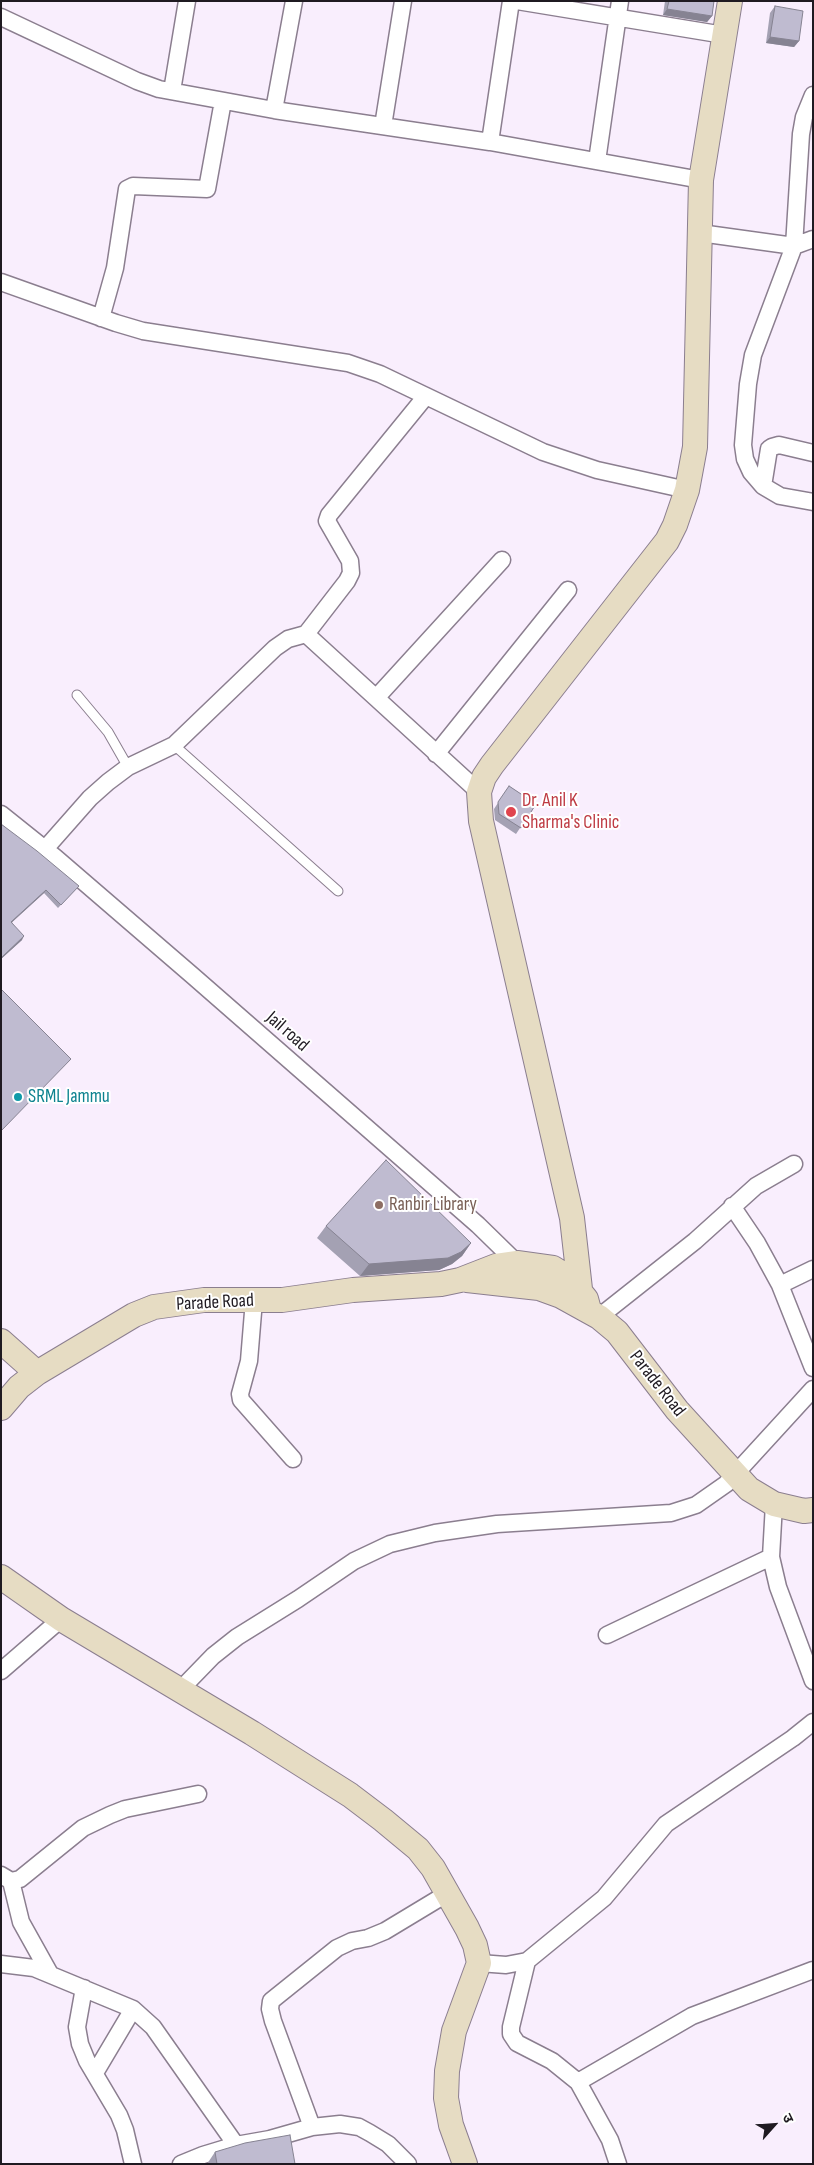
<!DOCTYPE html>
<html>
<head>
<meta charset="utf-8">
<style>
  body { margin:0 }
  #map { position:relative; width:814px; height:2165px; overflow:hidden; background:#f9eefd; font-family:"Sofia Sans Condensed","Noto Sans Devanagari",sans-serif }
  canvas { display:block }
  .frame { position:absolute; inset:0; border:2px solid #1f1a21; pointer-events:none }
  .north { position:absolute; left:749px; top:2100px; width:50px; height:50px; -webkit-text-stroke:4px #fff; paint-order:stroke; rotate:64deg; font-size:14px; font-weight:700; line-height:20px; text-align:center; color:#1f1a21 }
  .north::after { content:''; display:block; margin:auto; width:18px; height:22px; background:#1f1a21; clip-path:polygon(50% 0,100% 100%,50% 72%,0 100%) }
</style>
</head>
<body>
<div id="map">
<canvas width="814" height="2165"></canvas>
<div class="frame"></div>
<div class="north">उ</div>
</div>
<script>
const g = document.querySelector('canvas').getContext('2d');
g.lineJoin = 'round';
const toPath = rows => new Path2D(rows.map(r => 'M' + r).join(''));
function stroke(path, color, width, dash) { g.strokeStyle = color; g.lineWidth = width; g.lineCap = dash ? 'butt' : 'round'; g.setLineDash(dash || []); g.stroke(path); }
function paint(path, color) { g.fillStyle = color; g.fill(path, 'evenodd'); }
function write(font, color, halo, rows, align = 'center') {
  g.font = font + ' "Sofia Sans Condensed",sans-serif'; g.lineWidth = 4; g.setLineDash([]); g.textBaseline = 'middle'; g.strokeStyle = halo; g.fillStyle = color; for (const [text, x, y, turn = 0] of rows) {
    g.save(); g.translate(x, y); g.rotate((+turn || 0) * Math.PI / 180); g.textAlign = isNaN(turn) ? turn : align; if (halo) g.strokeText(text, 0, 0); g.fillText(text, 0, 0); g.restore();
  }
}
const lane = toPath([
  [77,695,108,732,128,767],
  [174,745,338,891]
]);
const street = toPath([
  [517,1,724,35],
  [1,17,137,81,159,89,274,110,490,142,701,180],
  [172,91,187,1],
  [813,95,804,117,801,134,794,246,753,355,748,384,743,445,745,459,751,472,763,486,780,496,813,502],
  [274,110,294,1],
  [383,126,403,1],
  [490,142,511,1],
  [597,161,620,1],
  [700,233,794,246,813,239],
  [1,282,116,323,143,331,348,363,380,374,543,452,597,470,687,490],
  [101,318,115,268,127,189,133,186,207,189,223,101],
  [763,486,769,449,772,447,779,445,813,453],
  [306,634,479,792],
  [376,698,502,560],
  [436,754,568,590],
  [1,814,56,858,193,976,478,1225,521,1267],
  [45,849,90,798,108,782,128,767,174,745,275,648,288,639,306,634,347,581,351,573,350,561,327,521,329,515,426,396],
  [732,1206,757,1243,780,1285,813,1368],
  [780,1285,813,1269],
  [254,1300,249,1361,240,1394,241,1400,293,1459],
  [599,1317,695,1241,756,1186,794,1164],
  [774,1504,771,1557,778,1587,813,1681],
  [607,1635,771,1557],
  [1,1671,61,1619],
  [180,1690,213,1656,237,1637,298,1599,354,1561,390,1544,435,1533,497,1524,671,1513,696,1505,726,1484,813,1389],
  [1,1875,11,1881,20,1879,83,1828,110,1815,125,1809,198,1794],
  [11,1881,21,1922,50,1974],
  [527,1961,511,2027,511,2034,517,2043,552,2061,578,2082,610,2140,618,2164],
  [479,1963,506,1965,527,1961,604,1898,666,1824,793,1738,813,1722],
  [1,1964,34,1968,133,2009,153,2027,236,2145],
  [84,1988,77,2027,80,2044,87,2061,119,2115,125,2130,133,2164],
  [95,2073,133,2009],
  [578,2082,692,2016,813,1970],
  [312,2127,273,2021,270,2009,271,2001,337,1948,352,1941,368,1938,385,1931,448,1893],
  [181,2164,203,2155,236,2145,270,2139,312,2127,340,2124,359,2127,370,2133,388,2144,408,2164]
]);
const secondary = toPath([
  [467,1280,539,1288,561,1296,599,1317,617,1332,677,1410,749,1489,774,1504,804,1511,813,1510],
  [580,1289,572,1218,481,821,479,792,484,777,492,765,667,541,675,525,687,490,695,447,701,180,730,1],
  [1,1341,37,1373],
  [1,1408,19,1387,37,1373,134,1315,154,1307,204,1300,282,1300,353,1290,441,1284,460,1280,496,1266,517,1263,553,1268,569,1278,586,1299,589,1310],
  [1,1577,61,1619,252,1733,350,1795,383,1820,418,1849,433,1868,467,1928,475,1945,479,1963,454,2031,447,2071,446,2098,451,2125,465,2164]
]);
stroke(lane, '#8b7e8f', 11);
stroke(street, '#8b7e8f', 19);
stroke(secondary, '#8b7e8f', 26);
stroke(lane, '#fff', 9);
stroke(street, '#fff', 16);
stroke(secondary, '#e6dcc3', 24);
paint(toPath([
  [665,1,714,1,712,16,707,22,663,15],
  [775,6,799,41,794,47,766,43,770,13],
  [509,786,536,804,516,834,495,820,494,809],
  [1,824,79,886,58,908,44,893,12,922,22,940,1,959],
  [326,1226,471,1243,462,1256,452,1264,439,1270,360,1276,317,1238],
  [215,2152,295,2164,207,2164]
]), '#a4a1b3');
paint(toPath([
  [667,9,712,16,707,22,663,15],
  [770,37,799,41,794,47,766,43],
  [46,890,44,893,9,925,11,922],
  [24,936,22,940,1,959,1,958],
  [471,1243,462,1256,452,1264,439,1270,360,1276,369,1264]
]), '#868392');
const building = toPath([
  [669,1,714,1,712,16,667,9,669,1],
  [775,6,803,11,799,41,770,37,775,6],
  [509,786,536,804,521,828,499,814,498,802,509,786],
  [1,824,37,851,79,886,61,905,46,890,11,922,24,936,1,958,1,824],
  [1,989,71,1059,1,1131,1,989],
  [386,1160,471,1243,461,1252,448,1258,369,1264,326,1226,386,1160],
  [290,2135,295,2164,217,2164,215,2152,245,2143,290,2135]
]);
paint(building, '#bfbbd0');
stroke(building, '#868392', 1);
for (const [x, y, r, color] of [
  [511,812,6,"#e0444e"],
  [18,1097,5,"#0f9aa8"],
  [379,1205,5,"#8d6e63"]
]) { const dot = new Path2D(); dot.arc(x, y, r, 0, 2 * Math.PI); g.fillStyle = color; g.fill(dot); stroke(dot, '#fff', 2); }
write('19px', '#be3a42', '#fff', [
  ["Dr. Anil K",522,801],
  ["Sharma's Clinic",522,823]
], 'left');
write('19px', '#1f1a21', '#fff', [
  ["Jail road",287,1032,41],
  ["Parade Road",215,1303,-3],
  ["Parade Road",657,1384,52]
]);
write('19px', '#0d838f', '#fff', [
  ["SRML Jammu",28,1097]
], 'left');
write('19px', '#785e54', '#fff', [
  ["Ranbir Library",389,1205]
], 'left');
</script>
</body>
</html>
